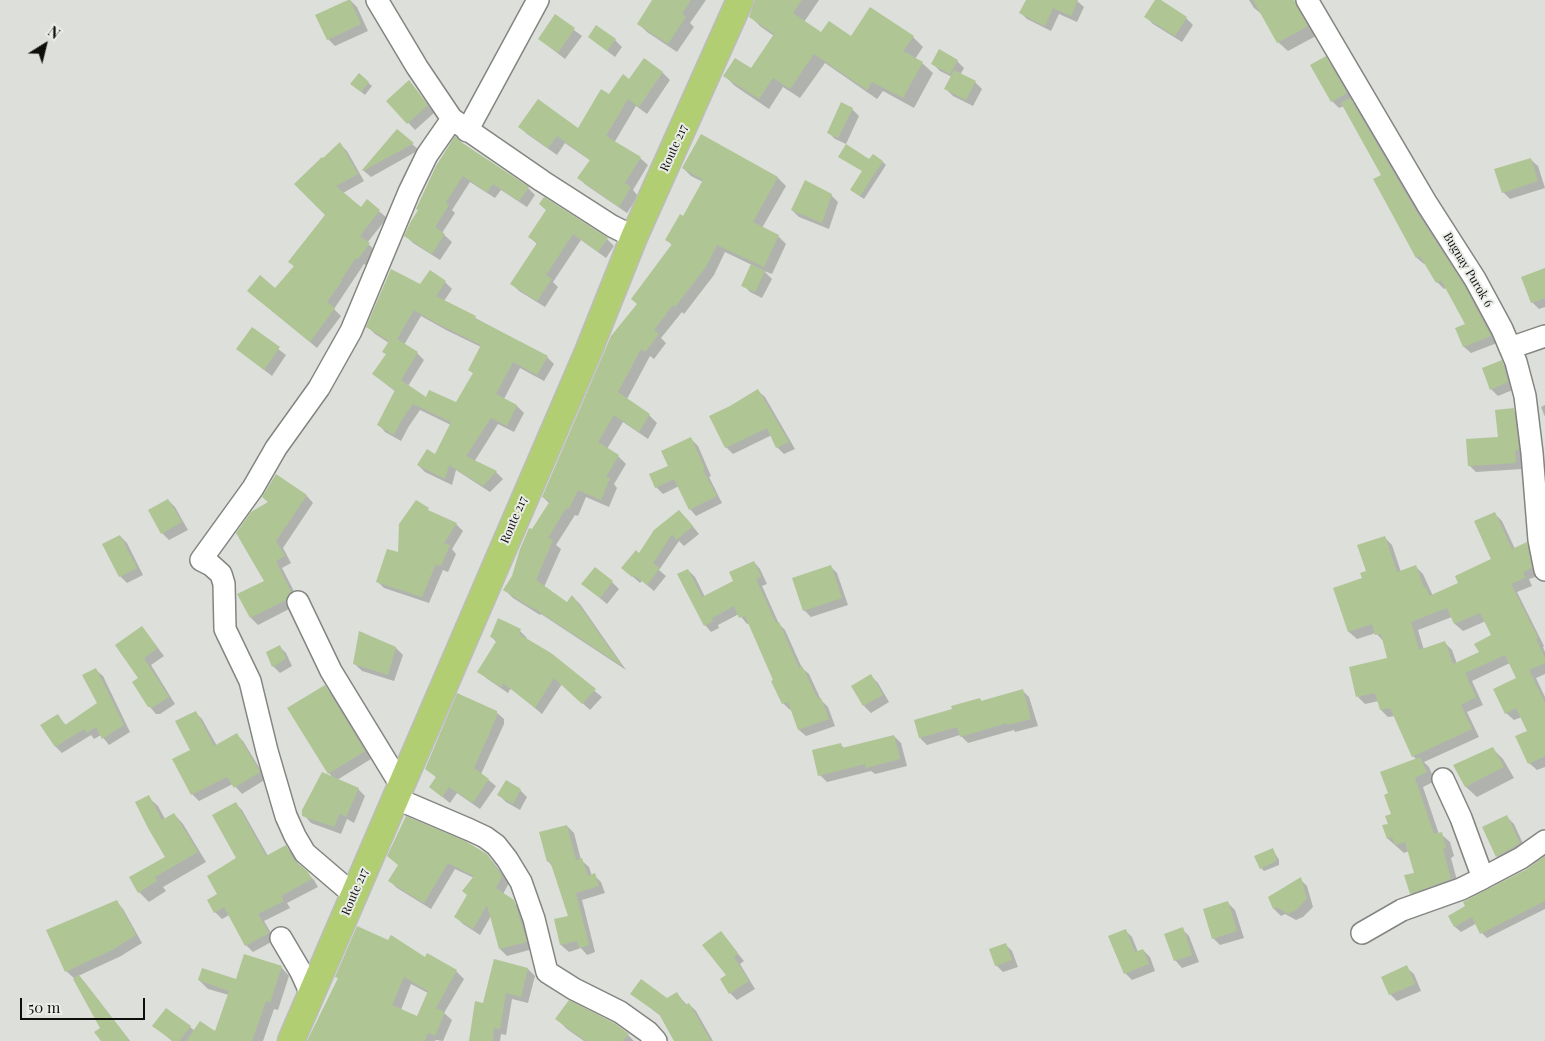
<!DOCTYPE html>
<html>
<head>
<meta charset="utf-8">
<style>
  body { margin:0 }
  #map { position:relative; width:1545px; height:1041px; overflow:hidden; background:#dddfda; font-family:"Playfair Display",serif }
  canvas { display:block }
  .north { position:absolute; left:20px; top:20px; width:50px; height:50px; -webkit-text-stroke:4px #eaece7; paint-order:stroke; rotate:36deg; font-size:14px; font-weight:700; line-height:20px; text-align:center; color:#0e0f0d }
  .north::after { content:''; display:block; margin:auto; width:18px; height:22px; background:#0e0f0d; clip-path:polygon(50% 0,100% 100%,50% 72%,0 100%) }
  .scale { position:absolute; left:20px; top:998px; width:125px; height:22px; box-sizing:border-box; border:2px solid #0e0f0d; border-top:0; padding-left:6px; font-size:15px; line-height:18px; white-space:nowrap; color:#0e0f0d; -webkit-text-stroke:4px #eaece7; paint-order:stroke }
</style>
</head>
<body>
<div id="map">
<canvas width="1545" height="1041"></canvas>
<div class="north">N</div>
<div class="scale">50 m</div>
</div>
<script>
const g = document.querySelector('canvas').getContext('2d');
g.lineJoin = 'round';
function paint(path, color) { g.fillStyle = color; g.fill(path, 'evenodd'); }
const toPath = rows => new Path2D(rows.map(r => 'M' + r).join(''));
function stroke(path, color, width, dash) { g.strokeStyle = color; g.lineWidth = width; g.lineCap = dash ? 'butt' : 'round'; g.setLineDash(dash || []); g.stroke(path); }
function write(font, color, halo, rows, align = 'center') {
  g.font = font + ' "Playfair Display",serif'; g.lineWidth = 4; g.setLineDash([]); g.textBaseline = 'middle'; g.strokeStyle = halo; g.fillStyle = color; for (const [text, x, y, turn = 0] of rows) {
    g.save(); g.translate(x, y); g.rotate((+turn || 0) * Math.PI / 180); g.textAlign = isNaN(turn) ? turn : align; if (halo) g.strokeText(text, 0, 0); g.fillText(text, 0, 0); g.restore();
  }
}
paint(toPath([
  [350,0,357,7,368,31,335,46,328,39],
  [654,0,706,0,690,23,694,27,677,52,647,32,639,24],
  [755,0,819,0,804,22,821,34,851,38,913,37,923,47,915,59,922,63,933,73,914,108,883,91,877,99,825,63,800,98,783,87,769,109,735,86,725,76,751,70,774,36,761,27,750,16],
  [1027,0,1076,0,1084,7,1077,22,1059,14,1051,31,1027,19,1021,13],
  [1156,0,1186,18,1193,25,1182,42,1153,24,1146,17],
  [1249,0,1293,0,1302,9,1316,36,1288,51,1278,42,1264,16,1254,8],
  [555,16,582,36,565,59,539,39],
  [589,37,615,40,622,47,615,57],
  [1325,58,1332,65,1353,100,1352,101,1357,106,1423,219,1471,294,1497,343,1471,353,1464,347,1457,329,1467,325,1446,288,1444,289,1437,282,1426,263,1424,264,1417,258,1404,234,1382,175,1344,106,1339,108,1332,101,1312,66],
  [957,61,964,68,960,75,975,82,982,89,973,106,953,96,946,89,952,77,940,71,933,64],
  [662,72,670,80,647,114,636,106,614,143,640,158,648,165,633,190,638,196,627,213,586,185,579,178,591,161,565,143,557,155,527,134,520,127,579,130,610,96,630,81],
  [359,75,372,86,365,95,355,87],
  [409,82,434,113,415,130,388,101],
  [852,109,859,116,846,144,835,139,828,132],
  [397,131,419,150,371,177,363,170],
  [701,136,778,178,786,186,762,228,778,236,786,244,772,274,764,271,772,279,762,298,750,292,743,285,752,265,725,252,714,275,684,314,682,312,661,338,666,343,654,359,650,356,627,399,649,415,657,423,648,439,623,422,607,449,618,456,626,464,614,484,617,488,609,507,586,497,578,516,575,515,556,545,561,549,544,587,567,604,573,597,580,604,626,670,541,614,540,615,513,598,505,590,513,577,533,531,550,504,543,497,638,305,673,246,667,240,683,218,703,182,691,176,683,168],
  [340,144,347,151,364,181,343,193,361,208,367,201,387,218,367,243,376,251,366,265,364,264,334,309,341,316,317,348,248,291,275,289,295,267,289,261,326,215,323,160],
  [1530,159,1538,166,1545,188,1510,199,1503,192],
  [870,161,883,162,886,165,864,199,855,193,863,171],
  [437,167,528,188,535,195,527,207,501,190,495,198,470,182,452,210,455,213,442,233,452,242,440,260,413,243,406,236,419,210],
  [831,195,838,202,829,229,799,217,792,210],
  [544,199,607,239,614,246,606,258,581,240,553,282,558,287,545,307,519,291,512,284,537,244,530,237,547,211],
  [1545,269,1545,307,1539,309,1532,302],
  [445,282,452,289,444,301,547,357,554,364,544,381,520,368,504,399,517,406,524,413,514,432,498,424,474,462,496,472,503,479,490,492,456,470,452,485,425,472,418,465,435,456,451,425,420,410,409,426,401,441,385,432,379,425,396,392,373,374,387,355,384,352,389,343,375,334,368,327,420,286],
  [421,316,446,330,481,347,470,370,474,374,456,404,426,399,408,386,424,360,417,353,404,345],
  [252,329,286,355,272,376,237,349],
  [1501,362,1508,369,1515,389,1498,396,1491,389],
  [758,391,765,397,795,449,784,454,777,447,772,435,733,454,726,447],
  [1545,405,1545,417,1541,407],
  [1513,410,1520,416,1525,457,1521,457,1522,469,1476,472,1469,465,1499,439],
  [691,439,698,446,711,476,709,477,722,503,696,516,690,509,679,486,663,494,656,487],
  [276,476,307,496,313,503,283,548,291,563,282,568,298,599,293,607,258,625,251,618,266,581,269,503,263,497],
  [168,500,175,507,188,530,169,540,162,533],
  [416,501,433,514,456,524,463,531,452,549,456,554,448,572,443,570,429,603,384,588,377,581,399,554],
  [1494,513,1502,521,1515,549,1526,544,1534,551,1539,576,1529,579,1532,586,1517,592,1544,646,1543,647,1545,652,1545,674,1536,678,1545,697,1545,767,1537,770,1529,763,1529,732,1522,717,1514,720,1506,713,1518,679,1510,663,1472,681,1483,705,1467,712,1479,737,1424,762,1429,767,1435,781,1423,787,1439,834,1441,834,1450,842,1454,856,1451,858,1459,888,1419,902,1411,893,1415,874,1409,851,1404,853,1388,839,1384,826,1389,825,1393,815,1390,794,1417,760,1413,756,1395,716,1388,717,1381,710,1379,701,1365,704,1358,697,1389,659,1384,642,1376,633,1357,639,1349,632,1364,578,1384,537,1392,545,1401,572,1416,567,1423,574,1433,596,1460,584,1493,560],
  [1452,617,1455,624,1463,631,1486,621,1493,636,1480,653,1457,664,1452,650,1444,642,1424,650,1418,630],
  [686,518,699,534,684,546,679,541,659,570,666,576,654,591,642,581,640,583,623,568],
  [120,536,127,543,143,575,127,583,120,576],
  [754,562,760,569,767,584,762,586,779,624,785,630,802,668,809,674,821,700,828,707,835,726,806,736,799,730,792,709,790,710,783,703,750,623,747,624,739,614,718,625,719,628,711,632,705,625,688,570,695,577,705,597,735,581],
  [830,566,837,573,848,605,811,617,804,610],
  [612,582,619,589,607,604,590,590],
  [499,620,520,631,527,638,526,640,550,654,602,697,590,710,562,684,542,714,511,688,508,693,486,678,479,671,497,643,491,636],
  [142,627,164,656,151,665,175,704,160,714,156,714,149,706,140,679],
  [279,646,286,653,292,666,280,673,273,666],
  [396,648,403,655,394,681,362,671,355,664],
  [96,670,103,676,130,732,109,745,101,735,94,739,91,735,62,753,56,747,42,726,57,716,66,725,98,704],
  [871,676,878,683,889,702,871,713,864,706],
  [325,687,332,694,371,759,337,780,358,789,365,796,354,823,347,819,341,834,311,823,304,815,333,778,329,773],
  [1022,690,1029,697,1038,726,1015,732,1014,730,968,743,960,735,927,745,920,738,953,710,980,699,982,702],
  [195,712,202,719,217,746,236,734,243,741,266,779,242,794,233,784,199,801,192,794,192,750],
  [496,712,504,719,504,724,481,774,496,786,480,809,457,793,450,803,430,787,437,778,426,768],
  [894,736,901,743,907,766,875,774,871,771,827,782,820,775,840,744,845,749],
  [1492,748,1503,759,1514,778,1477,797,1466,787,1455,765],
  [506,782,520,790,527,797,520,810,506,802,499,795],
  [148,797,158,806,165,819,174,814,183,824,206,862,163,887,166,891,149,902,139,892,166,857],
  [235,803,242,810,268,856,286,847,293,854,300,867,314,880,318,887,287,903,290,908,264,921,275,940,253,952,246,945,229,915,222,919,215,912,219,894,238,858],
  [1507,817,1514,824,1526,850,1504,863,1497,856],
  [567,826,574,833,581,860,589,867,592,876,594,875,601,882,605,893,582,900,595,952,587,955,581,948,569,952,561,945,570,917,552,866,548,861],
  [1273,850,1279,860,1279,865,1264,871,1261,868],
  [486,855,494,863,509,883,503,894,521,909,533,949,507,956,500,949,491,916,480,935,463,924,456,917,469,896,474,878,455,869,431,909,397,888,390,881,399,865],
  [1545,857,1545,909,1487,938,1482,933,1477,923,1461,932,1455,927,1449,917,1529,869],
  [1300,879,1307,886,1313,907,1303,917,1296,920,1285,914,1281,916,1274,909,1269,897],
  [116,901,123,909,142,943,121,956,78,976,86,984,130,1041,103,1041,101,1028,75,979,66,971],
  [1228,903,1235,910,1244,938,1220,945,1213,938],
  [1182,929,1189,936,1199,962,1182,968,1175,960],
  [1125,930,1132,937,1138,952,1143,950,1150,957,1155,971,1132,980,1125,973],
  [721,933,744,961,740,964,755,989,737,1000,730,993],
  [1005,944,1012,951,1018,967,1003,972,996,965],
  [427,955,456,971,464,979,444,1013,452,1020,443,1041,436,1040,435,1041,309,1041,425,958],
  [411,984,428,993,417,1018,401,1010],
  [281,967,289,976,278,1010,274,1009,263,1041,172,1041,154,1026,190,1027,195,1031,215,1033,229,995,208,989,199,980,237,980],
  [1406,967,1414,974,1421,991,1397,1001,1390,994],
  [528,969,535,976,528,1003,512,999,506,1035,501,1034,500,1041,469,1041,484,1004],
  [632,994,667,999,677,994,687,1005,689,1004,696,1011,713,1041,677,1041,662,1017],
  [557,1019,628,1035,634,1041,584,1041,567,1029]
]), '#0003');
paint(toPath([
  [348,0,350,0,361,24,327,40,315,15],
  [652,0,691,0,682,14,686,17,668,44,637,24],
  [755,0,802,0,793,13,821,32,829,21,851,36,870,7,914,36,903,51,923,62,903,98,872,82,867,90,814,54,790,89,773,78,759,99,723,76,735,58,751,68,774,34,749,17],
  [1026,0,1078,0,1071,16,1053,8,1045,26,1019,13],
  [1155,0,1161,0,1187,17,1175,36,1144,17],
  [1253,0,1294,0,1308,26,1277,43],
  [555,14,575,28,558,53,538,39],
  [596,25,616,39,607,51,588,37],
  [939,49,958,60,950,74,931,64],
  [1326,56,1347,93,1331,102,1310,65],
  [644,58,663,72,639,107,628,99,606,136,641,157,625,183,631,187,619,207,577,178,590,160,557,136,548,148,518,127,538,99,578,128,601,89,609,94,623,74,629,79],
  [954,70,976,81,966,100,944,89],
  [359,73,369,82,361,92,350,84],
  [409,80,428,105,407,124,386,101],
  [1350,98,1416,211,1464,285,1491,336,1463,347,1455,328,1465,324,1441,280,1436,283,1420,256,1416,258,1373,179,1381,175,1341,103],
  [841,102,853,108,838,138,827,133],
  [397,129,414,143,363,171,362,170],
  [701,134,778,177,753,222,779,235,764,267,717,245,706,267,675,307,673,305,654,330,659,334,645,352,641,349,618,392,650,414,639,432,614,415,598,442,619,455,606,477,610,478,601,500,578,490,569,509,566,508,548,538,553,540,536,580,567,602,572,595,622,666,532,607,532,608,503,590,512,576,520,549,529,528,532,529,550,501,542,497,611,336,637,304,631,299,672,244,665,240,680,214,683,216,703,180,682,168],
  [455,136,461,142,529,187,519,201,493,184,487,192,463,176,446,202,449,205,435,227,445,234,432,254,404,236,410,223,418,210,416,209,436,166],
  [340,142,358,174,336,186,361,207,367,199,380,210,360,236,370,243,358,259,356,258,341,280,342,281,327,302,335,308,310,342,247,291,260,275,275,288,294,266,288,262,325,215,294,184,322,157,323,158],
  [846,144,869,159,873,154,883,161,860,196,850,190,862,171,838,157],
  [1531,158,1538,181,1502,193,1494,169],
  [805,180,832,194,822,223,791,210],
  [544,197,608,238,598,252,573,234,546,275,552,279,537,301,510,284,537,243,528,237,546,210,539,204],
  [751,264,765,271,755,292,741,286],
  [1545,268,1545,298,1531,303,1521,277],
  [391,269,420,284,430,270,446,281,436,296,476,316,475,318,548,356,537,375,513,362,496,394,517,405,507,426,491,418,466,456,497,471,483,486,449,465,445,479,417,465,427,449,435,454,451,422,413,404,402,419,394,435,377,425,395,390,372,374,386,354,382,352,389,341,366,327],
  [414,310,438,324,481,345,468,370,473,373,456,402,429,390,426,397,401,380,418,352,397,339],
  [252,327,280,347,264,370,236,349],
  [1502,360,1508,382,1490,390,1482,368],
  [758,389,789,442,776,448,767,428,725,448,709,416,730,406],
  [1514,408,1519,450,1515,451,1516,463,1468,466,1466,439,1498,437,1495,410],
  [691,437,705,469,703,470,717,496,689,510,674,479,655,488,649,474,668,466,661,451],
  [276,474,307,495,276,541,285,556,276,561,291,592,286,600,250,618,237,594,264,581,236,533,251,512,268,502,262,497],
  [168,499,182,522,161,534,148,510],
  [416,500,429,508,428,510,457,523,444,543,450,545,441,566,436,564,422,597,376,582,387,549,398,552,399,524],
  [679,510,693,526,676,540,672,534,653,563,660,568,647,585,634,575,632,577,621,568,636,550,639,553,654,530],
  [1495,512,1512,549,1527,542,1532,568,1523,572,1525,578,1511,584,1538,638,1536,639,1545,658,1545,663,1529,670,1545,703,1545,756,1528,764,1515,736,1527,731,1516,708,1505,714,1493,689,1516,678,1505,655,1465,673,1476,697,1461,705,1472,729,1412,757,1390,708,1380,710,1375,693,1356,697,1349,667,1387,658,1381,634,1375,635,1372,624,1348,632,1333,588,1362,578,1360,573,1366,571,1357,545,1385,536,1397,572,1416,565,1424,588,1426,587,1429,596,1458,583,1455,576,1491,559,1474,521],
  [1447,608,1454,624,1480,613,1491,635,1474,644,1479,652,1453,664,1445,641,1419,650,1411,622],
  [120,535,137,568,119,577,102,544],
  [754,561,761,577,756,579,776,623,779,622,799,668,802,666,818,699,821,698,829,719,798,730,788,702,782,704,771,681,773,680,745,616,739,618,734,606,712,618,713,621,704,626,677,574,688,569,702,597,733,581,729,572],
  [831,565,842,598,803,611,792,578],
  [595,567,613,581,600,598,581,584],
  [498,618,521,629,519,634,551,653,596,689,582,704,554,678,535,708,503,683,501,687,477,672,497,640,490,637],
  [142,626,158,648,144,658,169,697,153,707,148,707,132,682,138,678,115,645],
  [359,631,396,647,388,675,353,664],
  [280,645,286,659,272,667,266,652],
  [96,668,124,725,102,739,96,727,87,733,84,729,55,747,40,725,58,714,65,725,97,703,82,675],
  [871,674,883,695,863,706,851,686],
  [325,685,365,751,328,774,287,708],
  [1023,689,1031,719,1007,725,1007,723,960,737,957,727,919,738,914,720,952,709,951,706,980,698,981,701],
  [457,693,497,711,497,716,474,768,489,779,473,803,449,787,442,797,429,787,436,777,425,769],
  [196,711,214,746,237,733,260,772,234,788,227,777,191,795,172,759,190,750,175,721],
  [894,735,900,759,866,768,865,764,818,776,812,750,841,743,842,748],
  [1493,747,1504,767,1465,787,1453,765],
  [1420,757,1427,772,1415,778,1434,834,1442,832,1446,848,1443,849,1451,879,1410,894,1404,875,1414,873,1405,842,1395,845,1392,837,1387,839,1382,825,1388,824,1385,816,1391,814,1384,795,1388,793,1380,772],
  [322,772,359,788,346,817,340,813,334,827,302,816,302,810],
  [506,780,521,789,513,804,497,795],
  [149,795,162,820,174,813,198,852,155,877,157,881,138,893,129,877,165,857,148,828,135,802],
  [236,802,266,856,286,845,294,860,308,872,312,879,281,896,284,901,258,914,269,933,245,946,224,907,214,913,207,900,217,894,207,876,236,858,212,815],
  [1507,815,1520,843,1496,857,1482,827],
  [406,816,465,841,487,854,502,876,496,888,514,900,527,942,499,949,487,905,473,929,454,917,467,895,462,891,474,876,448,863,424,903,388,881,398,865,387,856],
  [567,825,576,860,582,858,588,876,595,873,599,886,576,893,589,945,579,948,577,941,560,945,554,919,568,916,550,861,547,862,539,832],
  [1273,848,1276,856,1276,861,1260,869,1254,856],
  [1545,856,1545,901,1480,934,1472,917,1454,927,1448,916,1465,906,1463,902,1527,869],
  [1301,877,1307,899,1296,910,1288,914,1277,907,1273,909,1268,897],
  [117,900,136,935,114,949,65,972,46,930],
  [1228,901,1237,931,1212,939,1203,909],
  [357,926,388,940,391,935,425,957,427,953,457,970,436,1008,445,1012,435,1036,428,1033,425,1041,307,1041,338,978,335,977],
  [404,977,428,991,417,1016,392,1005],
  [1183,927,1192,955,1174,961,1164,934],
  [1126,929,1135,952,1143,949,1149,964,1124,974,1108,936],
  [721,931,738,953,734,957,749,981,729,994,720,979,726,975,702,945],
  [1006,943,1012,960,995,966,989,949],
  [244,954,282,966,270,1003,266,1001,252,1041,186,1041,200,1021,215,1031,229,991,198,980,202,968,236,979],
  [494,959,528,968,521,997,506,993,500,1029,494,1028,493,1041,469,1041,475,1001,483,1003],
  [1407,965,1415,984,1389,995,1381,977],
  [79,975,100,1002,130,1041,101,1041,94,1032,100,1028,73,979],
  [641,979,667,998,677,992,685,1005,689,1003,711,1041,674,1041,659,1014,630,994],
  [569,1000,614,1023,629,1034,623,1041,586,1041,555,1019],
  [166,1008,191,1026,179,1041,173,1041,152,1026]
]), '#afc594');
const minor = toPath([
  [377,0,417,67,452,119,542,181,612,226,634,237],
  [1307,0,1427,204,1475,279,1502,329,1516,362,1525,396,1532,453,1539,540,1545,570],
  [467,131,538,0],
  [1510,348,1545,336],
  [298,602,331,671,400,784],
  [1443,779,1461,818,1483,878,1521,858,1545,841],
  [395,798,470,830,485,837,496,845,507,859,521,882,534,919,547,972,574,989,620,1012,648,1032,656,1041],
  [354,895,305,853,295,836,286,816,267,751,250,681,225,629,224,584,221,574,211,565,201,560,253,488,276,448,319,388,351,331,409,192,427,155,452,119],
  [1362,933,1402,910,1461,889,1483,878],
  [281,938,301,972,311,994]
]);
const major = toPath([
  [291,1041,588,352,634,237,740,0]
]);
stroke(minor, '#838581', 24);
stroke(major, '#bcbcbb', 29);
stroke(minor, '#fff', 21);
stroke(major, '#b1cf72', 26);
write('12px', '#0e0f0d', '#eaece7', [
  ["Route 217",674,148,-66],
  ["Bugnay Purok 6",1468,270,59],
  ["Route 217",514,520,-67],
  ["Route 217",355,892,-67]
]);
</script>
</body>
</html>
